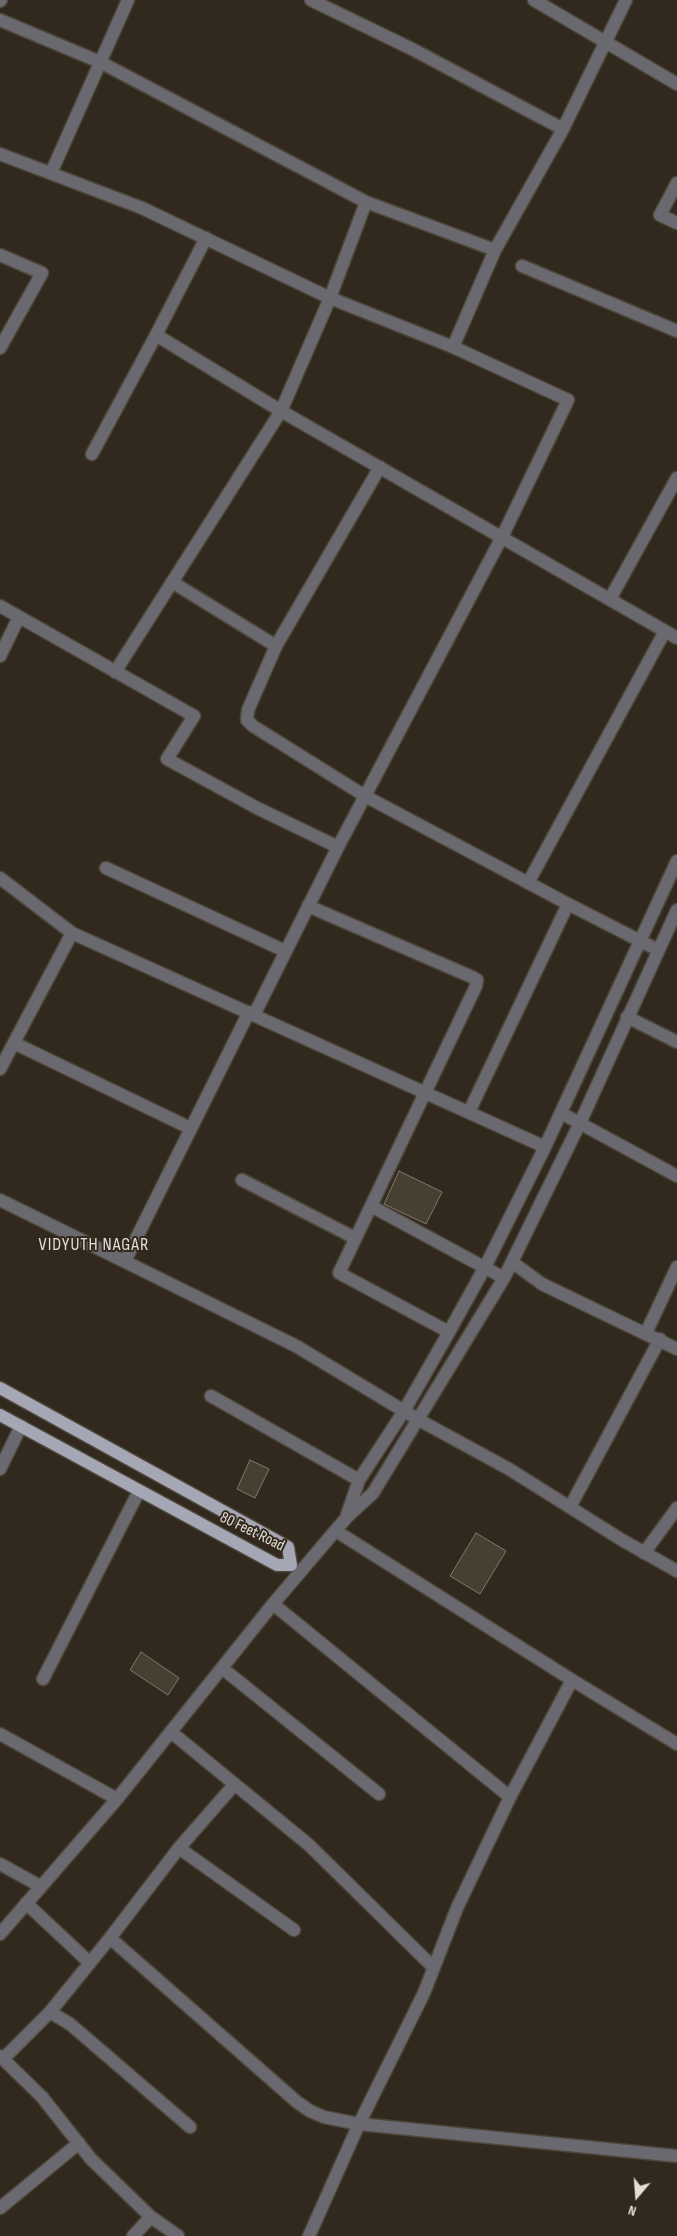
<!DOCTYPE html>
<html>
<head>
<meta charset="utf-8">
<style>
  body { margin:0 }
  #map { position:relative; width:677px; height:2236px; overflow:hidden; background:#32291e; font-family:"Sofia Sans Condensed",sans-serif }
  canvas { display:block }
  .north { position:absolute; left:612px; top:2171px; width:50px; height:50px; -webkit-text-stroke:4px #32291e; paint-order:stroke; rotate:198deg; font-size:14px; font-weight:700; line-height:20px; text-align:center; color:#e3ddd6 }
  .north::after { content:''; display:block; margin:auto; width:18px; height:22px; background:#e3ddd6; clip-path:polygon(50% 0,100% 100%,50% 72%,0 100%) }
</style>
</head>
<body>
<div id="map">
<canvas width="677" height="2236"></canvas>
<div class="north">N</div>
</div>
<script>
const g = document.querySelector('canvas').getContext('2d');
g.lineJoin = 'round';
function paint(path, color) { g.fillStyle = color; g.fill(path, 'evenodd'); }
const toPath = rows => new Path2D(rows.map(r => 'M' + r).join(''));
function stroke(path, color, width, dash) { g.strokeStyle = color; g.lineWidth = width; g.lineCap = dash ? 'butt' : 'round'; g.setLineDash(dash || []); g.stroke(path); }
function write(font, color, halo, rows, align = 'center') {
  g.font = font + ' "Sofia Sans Condensed",sans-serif'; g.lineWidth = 4; g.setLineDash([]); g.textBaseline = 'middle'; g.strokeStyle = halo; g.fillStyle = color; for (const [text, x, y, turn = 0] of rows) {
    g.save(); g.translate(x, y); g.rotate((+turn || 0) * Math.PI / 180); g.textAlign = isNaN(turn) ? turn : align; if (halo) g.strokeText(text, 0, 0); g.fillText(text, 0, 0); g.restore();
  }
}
const building = toPath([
  [399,1171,442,1192,426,1224,384,1204,399,1171],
  [250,1460,269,1469,255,1498,237,1489,250,1460],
  [476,1533,506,1551,480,1594,450,1576,476,1533],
  [141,1652,179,1678,168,1695,130,1670,141,1652]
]);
paint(building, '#483f33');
stroke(building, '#82776b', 1);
const minor = toPath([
  [311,0,412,49,563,129],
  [534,0,677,84],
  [0,1,1,0],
  [0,20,100,62,366,202,330,298,453,347,568,400,502,537,338,847],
  [0,154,142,208,330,298,281,411,677,638],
  [51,173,128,0],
  [677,183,660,215,677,223],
  [366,202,495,250],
  [0,255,42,273,0,348],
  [522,266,677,331],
  [156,335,206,238],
  [453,347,495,250,563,129,626,0],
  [92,454,156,335,281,411,115,672],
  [380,467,276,646,248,710,247,720,253,726,365,796,568,904,658,950],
  [172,582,276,646],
  [610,599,677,478],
  [0,606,194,716,167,759,257,808,338,847,254,1015],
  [0,656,19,617],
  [106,868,285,951],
  [0,878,72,933,0,1069],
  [528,883,665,631],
  [308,906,472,977,477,980,476,986,339,1273,449,1332],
  [72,933,545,1147],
  [627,1017,677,1042],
  [14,1043,190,1128],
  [469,1112,568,904],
  [561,1113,677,1176],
  [242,1180,355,1238],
  [0,1200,296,1346,419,1420,509,1469,622,1540,677,1571],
  [371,1206,504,1278],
  [125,1261,249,1012],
  [512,1262,542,1284,677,1349],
  [646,1333,677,1267],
  [211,1396,359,1480],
  [0,1469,21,1426],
  [570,1507,660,1339],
  [347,1515,359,1480,404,1411,449,1332,485,1267,545,1147,677,861],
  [336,1531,572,1680,677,1744],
  [644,1553,677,1508],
  [273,1604,510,1797],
  [222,1668,379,1794],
  [43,1679,139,1491],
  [171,1732,309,1845,434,1968],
  [0,1734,117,1799],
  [179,1848,294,1930],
  [0,1864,40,1886],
  [26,1903,90,1963],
  [0,1934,117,1799,273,1604,347,1517,373,1493,504,1278,580,1123,677,910],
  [110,1938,297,2102,310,2111,324,2117,359,2124,677,2156],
  [50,2012,70,2024,190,2127],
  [0,2056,42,2097,91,2159,151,2217,178,2236],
  [3,2059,50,2012,110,1938,179,1848,234,1785],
  [0,2208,79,2143],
  [133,2236,151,2217],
  [309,2236,359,2124,424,1993,457,1908,510,1797,572,1680]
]);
const major = toPath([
  [0,1388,288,1547,291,1565,277,1565,0,1415]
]);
stroke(minor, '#4e463b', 15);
stroke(major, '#4e463b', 15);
stroke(minor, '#69696f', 12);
stroke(major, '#a6a7b4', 12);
write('16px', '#e3ddd6', '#32291e', [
  ["80 Feet Road",252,1532,26]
]);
g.letterSpacing = '1px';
write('18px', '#e3ddd6', '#32291e', [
  ["VIDYUTH NAGAR",94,1245]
]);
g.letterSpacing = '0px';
</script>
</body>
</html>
